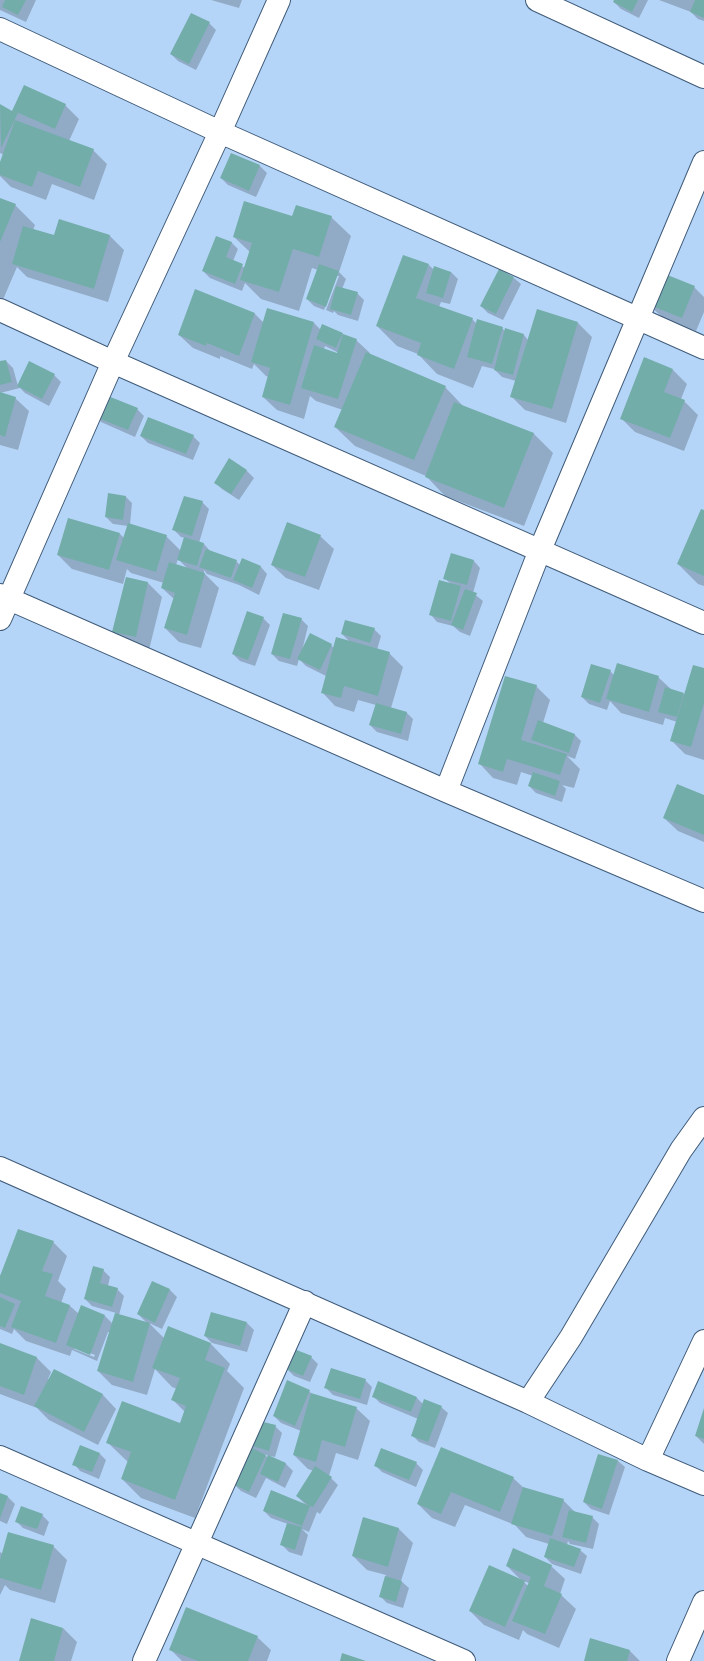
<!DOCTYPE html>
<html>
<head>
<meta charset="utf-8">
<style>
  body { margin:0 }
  canvas { display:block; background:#b5d5f8 }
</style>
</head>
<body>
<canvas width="704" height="1661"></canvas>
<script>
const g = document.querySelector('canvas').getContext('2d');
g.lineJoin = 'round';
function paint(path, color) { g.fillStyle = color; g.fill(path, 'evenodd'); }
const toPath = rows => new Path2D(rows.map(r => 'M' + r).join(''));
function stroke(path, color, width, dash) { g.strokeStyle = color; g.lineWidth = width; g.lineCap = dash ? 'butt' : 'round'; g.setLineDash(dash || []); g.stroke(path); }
paint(toPath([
  [0,0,36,0,26,22,0,10],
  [211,0,242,0,239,8],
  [615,0,648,0,639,18,621,9,614,2],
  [659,0,704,0,704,21,698,19,691,12],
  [209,23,216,30,196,70,178,61,171,54],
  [24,87,65,105,79,119,69,141,93,150,107,164,94,200,52,184,46,200,11,187,0,176,0,165,4,155,0,153,0,106,13,112],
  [232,154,260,166,267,173,256,197,228,185,221,178],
  [0,199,15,205,35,225,33,230,54,236,59,220,110,236,124,250,108,302,27,277,17,267,2,302,0,301],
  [331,217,351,236,339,272,346,279,342,289,357,293,364,300,358,321,338,315,334,311,333,313,326,310,339,276,337,276,324,310,314,306,307,299,318,270,312,268,299,311,261,299,245,283,242,291,210,278,203,271,231,242,238,249,233,261,245,268,250,252,234,237,293,218],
  [429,265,434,270,451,272,458,279,450,304,441,302,439,307,472,319,477,324,502,328,505,331,524,335,528,340,537,311,578,323,592,337,566,423,525,410,511,396,516,381,502,377,494,369,482,366,473,388,437,374,418,354,397,346,377,326],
  [514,278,521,284,503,320,488,313,481,306],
  [694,287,704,297,704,312,696,331,662,317,648,304],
  [268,309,314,323,321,330,342,334,356,340,370,353,370,355,445,387,464,407,533,433,553,453,524,526,445,496,426,476,355,446,335,427,343,410,316,401,310,396,304,419,277,410,263,397,269,377,266,376,254,364,252,369,220,356,220,359,193,348,179,335,255,314,264,323],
  [325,346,339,353,338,354,324,349],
  [645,359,673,370,687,384,681,399,684,401,698,415,684,451,635,432,621,418],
  [6,361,13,368,18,386,54,375,61,382,49,406,25,393,20,388,0,393,0,362],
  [0,394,15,398,29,411,18,450,0,445],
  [137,409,144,416,135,437,101,422,95,415],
  [141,436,193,436,200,443,193,460,148,443],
  [230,460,247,471,254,478,239,500,222,489,215,482],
  [125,496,132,503,130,525,166,536,181,551,185,538,181,537,174,530,202,502,209,509,199,543,204,544,211,552,236,561,240,565,261,567,267,574,259,595,239,585,207,574,204,570,204,573,219,588,201,648,179,642,165,628,174,599,162,588,164,583,131,573,127,569,123,584,72,569,58,555,69,519,120,534,124,538,128,526,113,524,106,517],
  [178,559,188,569,176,565],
  [704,511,704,586,698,584,678,564],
  [320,536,334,549,319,590,286,578,272,565],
  [474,561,480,568,473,593,483,601,470,636,460,632,453,626,437,622,431,615,451,584,444,578],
  [126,578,148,583,162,597,149,650,127,646,113,632],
  [263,618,270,625,255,666,240,661,233,654],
  [301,619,308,626,302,651,331,645,334,648,350,642,342,634,374,629,381,636,377,650,389,653,403,667,391,708,406,712,413,719,408,741,377,732,370,725,376,705,358,700,354,712,335,706,322,692,326,676,306,666,299,659,297,666,279,661,272,654],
  [704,669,704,760,685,754,671,740,677,722,665,718,663,725,621,713,610,701,607,710,589,704,582,697,610,671,614,675,658,677,672,690,685,695],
  [536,686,550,700,543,723,574,734,581,741,575,759,567,756,580,769,574,788,562,785,566,789,562,802,536,793,529,786,533,776,521,772,517,785,493,778,480,764],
  [704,796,704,842,678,831,664,818],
  [53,1242,67,1256,58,1281,66,1289,61,1303,70,1306,79,1314,82,1307,105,1316,112,1323,116,1313,92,1306,85,1299,103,1270,110,1277,108,1286,117,1289,124,1296,119,1315,147,1323,138,1314,152,1282,170,1290,177,1297,162,1329,149,1323,164,1338,168,1328,211,1344,230,1364,227,1371,244,1388,195,1518,141,1498,122,1479,128,1462,107,1442,180,1425,185,1412,173,1400,177,1389,172,1387,155,1369,147,1395,112,1385,98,1371,110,1332,108,1332,97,1361,72,1350,70,1356,26,1341,14,1329,12,1334,0,1329,0,1274,1,1276],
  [74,1347,95,1355,94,1357,74,1349],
  [247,1323,254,1330,247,1352,212,1343,205,1336],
  [0,1344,37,1358,51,1372,48,1379,49,1379,54,1370,103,1395,116,1409,98,1445,49,1420,37,1408,0,1394],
  [311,1357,318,1364,310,1382,294,1376,287,1369],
  [365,1380,372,1387,367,1405,333,1395,326,1388],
  [309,1391,313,1395,356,1408,370,1421,358,1460,336,1453,329,1476,338,1485,320,1514,317,1512,309,1532,302,1529,308,1535,302,1556,289,1552,282,1545,288,1524,271,1518,264,1511,306,1505,297,1496,314,1471,308,1469,294,1455,301,1431,281,1423,274,1416],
  [373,1396,417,1398,423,1404,441,1407,448,1413,435,1448,419,1442,412,1435,418,1419,380,1403],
  [704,1411,704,1444,696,1436],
  [275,1426,282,1433,275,1457,270,1456,270,1457,286,1464,293,1471,285,1488,266,1478,256,1498,241,1491,234,1484,255,1451,250,1445],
  [264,1454,269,1456,268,1458],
  [441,1448,513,1478,524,1488,563,1500,576,1513,592,1517,599,1524,593,1549,570,1544,568,1541,567,1545,580,1550,587,1556,581,1574,552,1564,545,1557,549,1544,526,1537,515,1525,465,1505,455,1527,432,1518,418,1504],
  [99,1453,106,1460,99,1479,80,1471,74,1464],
  [599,1455,618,1461,625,1467,609,1515,591,1509,584,1502],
  [416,1463,423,1470,416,1487,382,1472,375,1465],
  [0,1494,8,1497,15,1504,7,1524,0,1521],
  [42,1515,49,1522,44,1536,23,1528,16,1521],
  [364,1518,399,1529,413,1543,401,1581,409,1588,403,1608,387,1603,380,1596,386,1575,367,1570,353,1556],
  [53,1546,67,1560,55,1603,10,1590,5,1585,0,1595,0,1552,3,1554],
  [507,1566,551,1566,565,1579,560,1594,576,1609,559,1648,527,1634,523,1630,519,1640,484,1625,470,1611,522,1581],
  [523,1581,529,1583,528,1586],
  [63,1628,77,1642,71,1661,20,1661],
  [257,1637,271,1650,267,1661,182,1661,170,1649],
  [591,1640,630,1651,640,1661,585,1661]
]), '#0003');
paint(toPath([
  [5,0,26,0,18,15,2,7],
  [614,0,638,0,632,12,613,2],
  [695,0,704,0,704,18,690,12],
  [191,13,210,22,189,64,170,54],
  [24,85,66,104,55,129,14,111,18,113,1,148,0,104,12,111],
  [15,120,94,149,80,187,38,171,32,187,0,175,0,162],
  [231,153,260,165,249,191,220,178],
  [0,198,16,204,0,242],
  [244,201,292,216,296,205,332,216,319,257,293,249,279,292,240,280,252,243,233,237],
  [59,219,110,235,94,289,12,264,23,226,54,235],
  [216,236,232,242,226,257,243,264,235,284,202,271],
  [403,255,429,264,416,298,473,318,454,369,417,355,421,343,376,326],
  [319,264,339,271,326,307,306,299],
  [434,266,451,272,443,298,426,293],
  [499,269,514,277,496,314,480,306],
  [660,272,695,286,682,318,647,304],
  [336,286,358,292,351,315,330,309],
  [195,289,255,313,239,356,207,343,206,346,178,335],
  [267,308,314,322,290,405,262,397,270,368,251,362],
  [537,309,578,322,552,409,510,397],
  [477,319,503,327,492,364,467,357],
  [322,324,343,333,336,348,316,339],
  [505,328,524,334,513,375,494,370],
  [343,334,357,339,338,399,301,388,314,345,337,353],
  [366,352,446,386,414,460,334,427],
  [644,357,673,369,664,392,685,400,670,438,620,419],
  [6,360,12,382,0,385,0,361],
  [29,361,55,374,42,399,17,386],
  [0,392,16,397,5,437,0,435],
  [103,394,138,408,128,430,93,416],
  [454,402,534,433,504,508,425,477],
  [148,417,194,435,186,454,140,436],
  [229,458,247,470,231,494,214,483],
  [108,493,126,496,123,520,105,517],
  [184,496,203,501,192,536,172,530],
  [701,509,704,510,704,576,677,564],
  [68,518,120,533,109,570,57,555],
  [287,522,321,535,305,577,271,565],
  [128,523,167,535,156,572,116,560],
  [184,537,204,543,197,566,177,560],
  [206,549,237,560,231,578,199,567],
  [451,553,474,560,467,585,443,579],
  [242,558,261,566,252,588,233,580],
  [169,562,205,573,187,635,164,628,175,593,161,588],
  [126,577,148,582,136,637,112,632],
  [439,580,461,586,451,621,429,615],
  [465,589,477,593,463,630,451,625],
  [247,611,264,617,248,660,232,654],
  [283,613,302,618,290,659,271,654],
  [345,620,375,628,370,643,341,634],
  [310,633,332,644,320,670,297,659],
  [336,637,390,652,378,696,344,686,341,698,321,693],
  [617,663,659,676,649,712,606,699],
  [591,664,611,670,600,703,581,697],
  [693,665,704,668,704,703,691,747,670,741],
  [505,676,537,685,521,740,567,754,560,775,507,759,503,772,478,764],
  [665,687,684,693,677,717,658,712],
  [376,703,407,712,401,734,369,725],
  [538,720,575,734,569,753,531,740],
  [533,772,560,781,555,796,528,786],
  [677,784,704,795,704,835,663,818],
  [18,1229,54,1241,42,1271,53,1274,45,1296,70,1305,56,1343,11,1327,21,1301,0,1293,0,1276],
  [93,1266,104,1269,100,1283,118,1288,112,1307,84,1299],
  [152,1281,170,1289,155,1323,137,1314],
  [0,1297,15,1304,5,1328,0,1326],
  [81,1305,105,1315,90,1355,66,1345],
  [211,1312,247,1322,240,1346,204,1336],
  [115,1313,150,1323,133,1382,97,1371],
  [168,1326,211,1343,205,1360,225,1368,175,1500,121,1479,131,1452,106,1443,122,1401,180,1423,186,1406,171,1400,180,1378,152,1368],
  [0,1343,37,1357,24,1395,0,1386],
  [294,1349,312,1356,303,1376,286,1369],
  [331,1368,366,1379,360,1399,324,1388],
  [54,1369,103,1394,84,1432,34,1406],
  [287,1380,310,1390,295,1426,273,1416],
  [378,1381,417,1397,411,1412,372,1397],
  [311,1393,357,1407,345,1447,322,1440,316,1462,293,1455],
  [424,1399,442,1406,428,1442,411,1436],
  [704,1408,704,1439,695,1436],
  [255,1420,276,1425,269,1451,249,1445],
  [80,1445,100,1453,92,1472,72,1465],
  [250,1447,266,1455,249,1492,233,1484],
  [441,1447,514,1477,500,1512,451,1492,441,1514,417,1504],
  [381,1448,417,1462,409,1480,374,1466],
  [598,1454,618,1460,602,1509,583,1502],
  [268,1455,286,1463,278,1482,260,1474],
  [315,1466,332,1477,313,1507,310,1506,302,1526,263,1511,271,1490,310,1506,296,1496],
  [523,1487,564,1499,552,1536,511,1524],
  [0,1493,8,1496,0,1518],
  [21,1506,43,1514,37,1529,15,1522],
  [569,1510,593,1516,586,1543,562,1537],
  [363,1517,399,1528,388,1567,352,1556],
  [287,1523,302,1527,295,1550,280,1545],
  [8,1532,54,1545,41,1590,0,1578,0,1560],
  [550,1538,581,1549,574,1567,544,1557],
  [513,1548,552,1565,544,1586,562,1594,545,1634,512,1621,531,1577,506,1566],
  [489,1565,525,1581,505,1627,469,1611],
  [385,1576,402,1581,396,1602,379,1597],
  [186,1607,258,1636,248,1661,198,1661,169,1650],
  [31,1618,63,1628,54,1661,19,1661],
  [590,1638,630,1650,627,1661,584,1661],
  [342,1653,366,1661,340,1661]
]), '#73ada9');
const minor = toPath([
  [537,0,704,77],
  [0,29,220,132,704,348],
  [0,310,113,362,704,623],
  [0,595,446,791,704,901],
  [0,619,113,362,220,132,279,0],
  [446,791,540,550,704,162],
  [0,1168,528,1402,648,1460,704,1484],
  [528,1402,571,1337,681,1150,704,1118],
  [0,1457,464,1661],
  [648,1460,704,1341],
  [144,1661,305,1302],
  [678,1661,704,1602]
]);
stroke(minor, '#3f5b79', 24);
stroke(minor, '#fff', 22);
</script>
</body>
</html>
